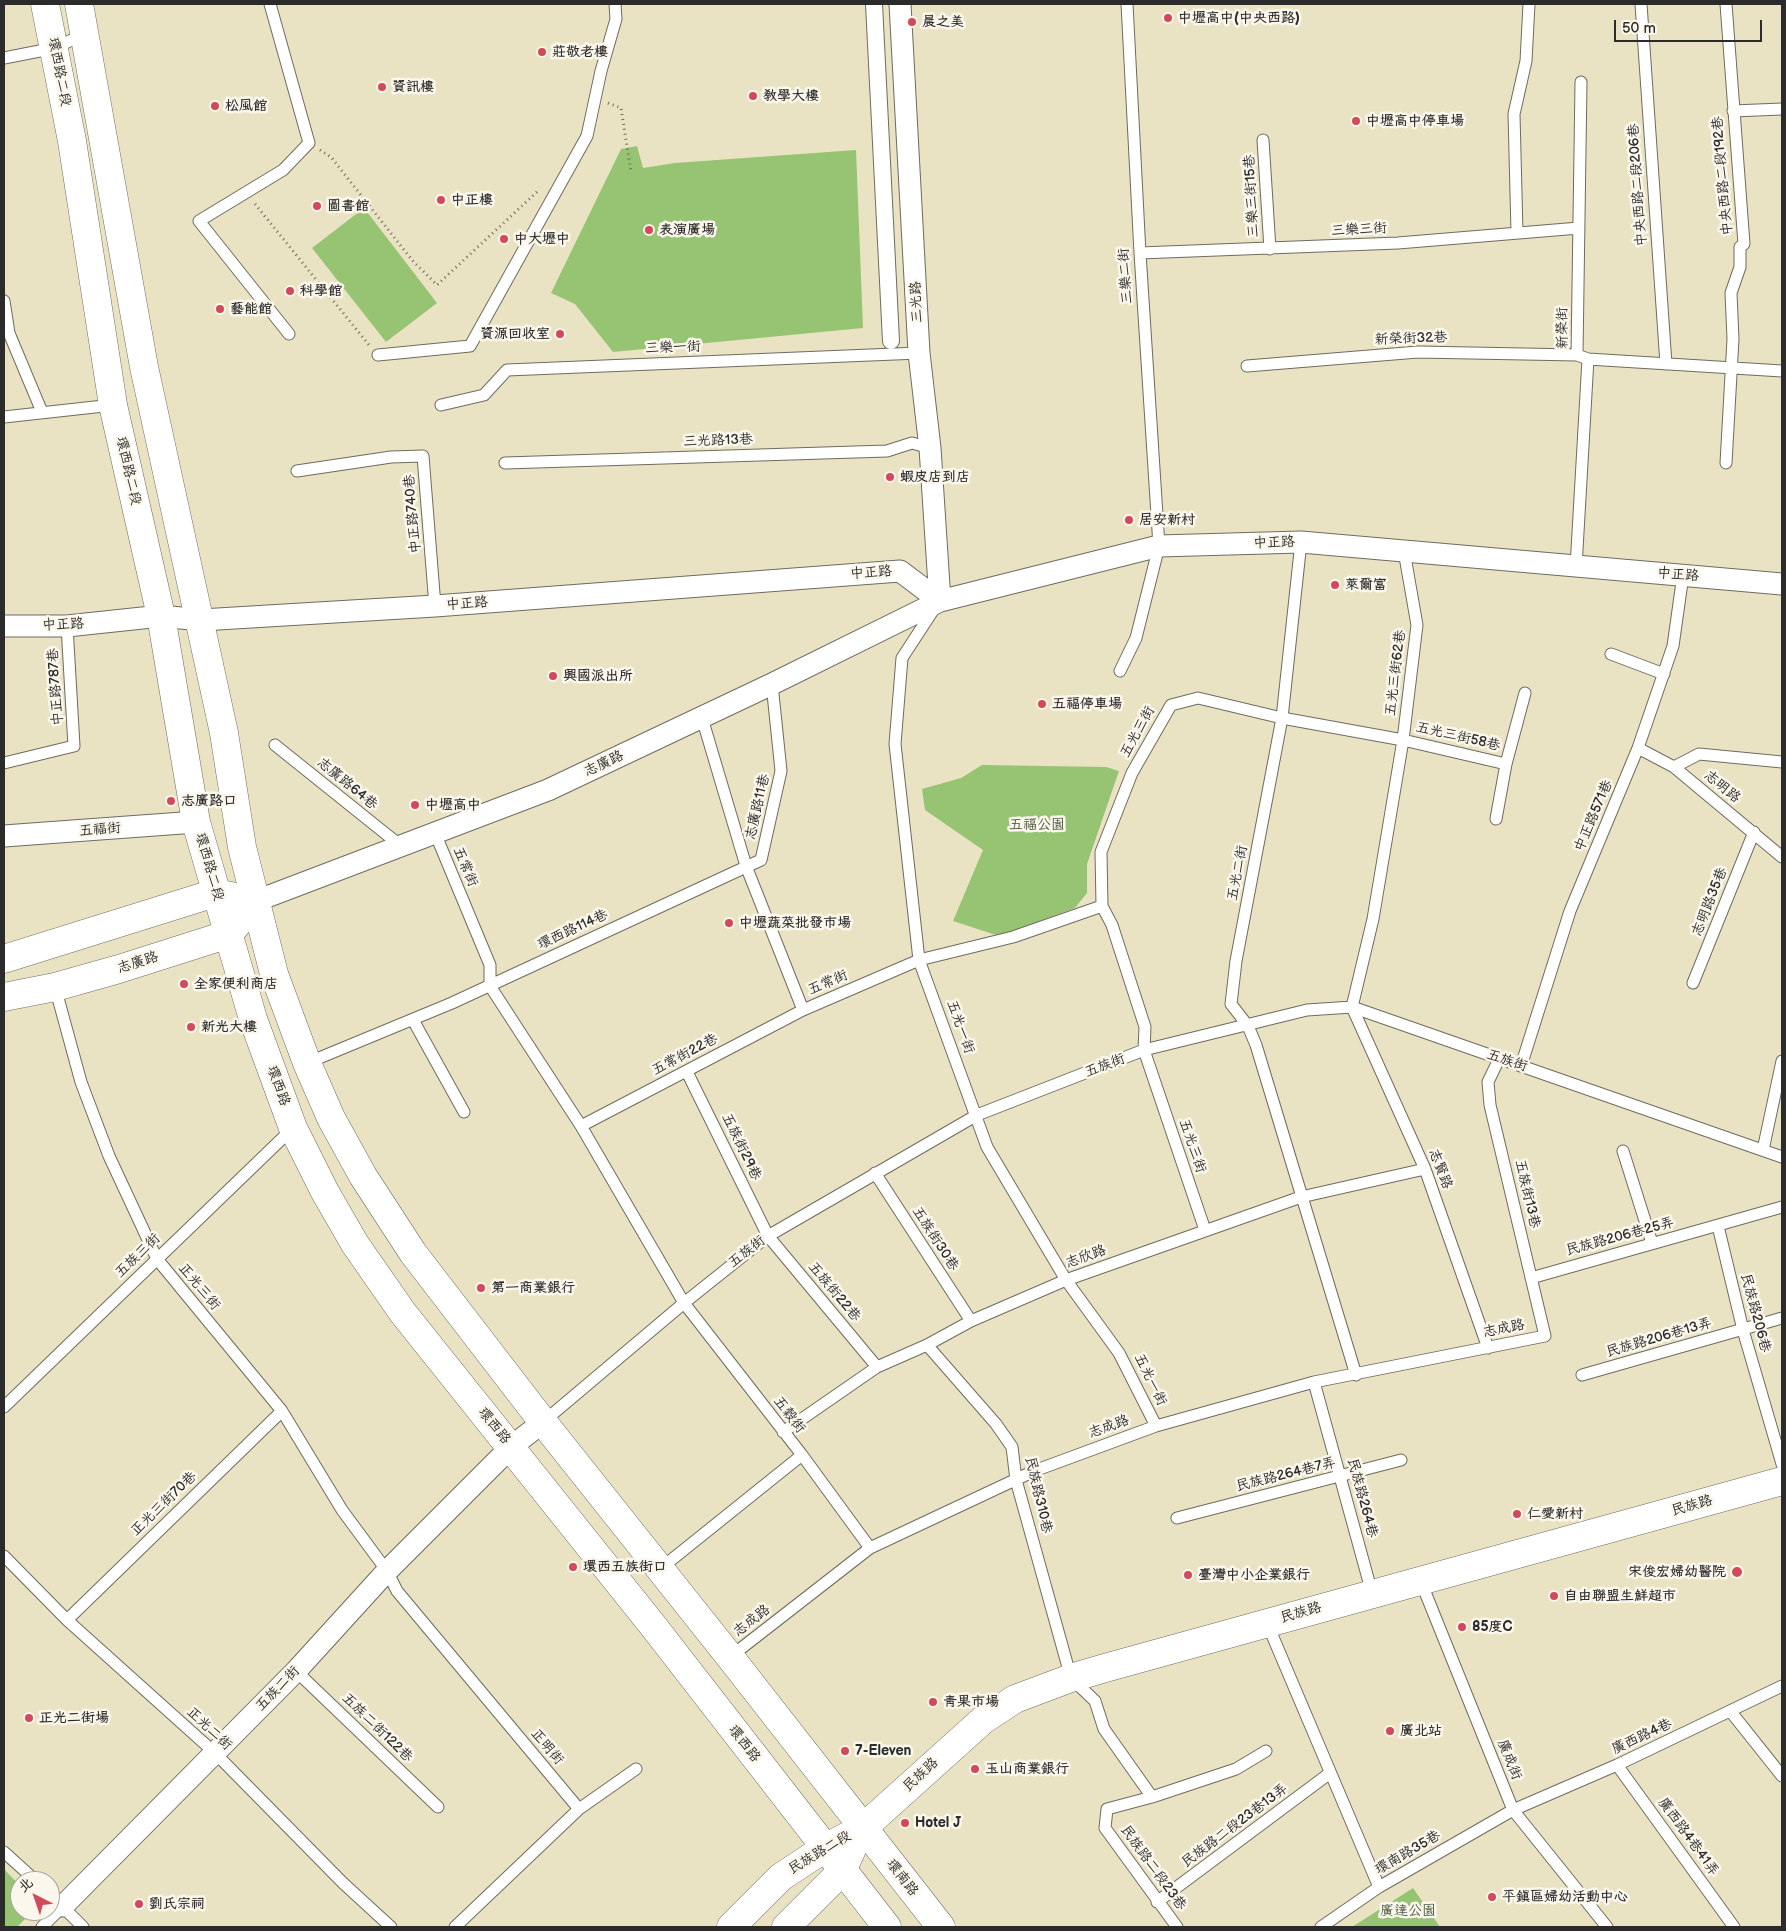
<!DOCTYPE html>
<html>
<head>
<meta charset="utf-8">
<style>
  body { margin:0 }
  #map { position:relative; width:1786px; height:1931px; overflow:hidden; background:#eae3c3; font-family:"Balsamiq Sans","LXGW WenKai TC",sans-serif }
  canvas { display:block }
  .frame { position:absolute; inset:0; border:5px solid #2b2b2b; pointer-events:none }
  .north { position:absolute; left:10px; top:1871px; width:50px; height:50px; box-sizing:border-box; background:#fbf7ec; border:1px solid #a8a59f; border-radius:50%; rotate:319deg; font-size:14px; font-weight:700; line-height:20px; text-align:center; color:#2b2b2b }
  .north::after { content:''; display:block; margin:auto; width:18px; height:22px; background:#d1495b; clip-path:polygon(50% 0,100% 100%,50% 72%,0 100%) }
  .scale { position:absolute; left:1614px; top:20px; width:148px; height:22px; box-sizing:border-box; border:2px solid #2b2b2b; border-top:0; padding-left:6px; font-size:15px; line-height:18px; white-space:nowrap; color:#2b2b2b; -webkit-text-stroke:4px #fbf7ec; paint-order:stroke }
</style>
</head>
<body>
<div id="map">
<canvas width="1786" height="1931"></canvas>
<div class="frame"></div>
<div class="north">北</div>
<div class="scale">50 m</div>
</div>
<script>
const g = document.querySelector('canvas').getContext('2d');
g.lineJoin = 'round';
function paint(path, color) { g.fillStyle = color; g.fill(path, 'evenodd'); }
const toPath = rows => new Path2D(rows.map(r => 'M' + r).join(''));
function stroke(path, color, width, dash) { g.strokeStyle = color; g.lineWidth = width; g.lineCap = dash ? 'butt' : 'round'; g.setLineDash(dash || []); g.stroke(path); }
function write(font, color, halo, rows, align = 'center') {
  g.font = font + ' "Balsamiq Sans","LXGW WenKai TC",sans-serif'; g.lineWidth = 5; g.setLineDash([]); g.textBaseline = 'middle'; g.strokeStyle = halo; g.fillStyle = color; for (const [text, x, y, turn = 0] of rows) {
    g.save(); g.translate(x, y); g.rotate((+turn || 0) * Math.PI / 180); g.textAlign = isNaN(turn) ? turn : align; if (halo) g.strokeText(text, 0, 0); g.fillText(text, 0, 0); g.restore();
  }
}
paint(toPath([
  [637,146,643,168,675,163,856,150,863,328,613,352,575,304,551,293,621,149],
  [364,208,437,303,386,342,312,248],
  [982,765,1106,767,1119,771,1087,864,1087,893,1075,908,999,936,953,921,983,850,925,810,922,789,961,778],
  [4,1869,20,1886,20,1911,33,1911,17,1927,4,1927],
  [1413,1888,1440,1927,1352,1927]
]), '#96c473');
const service = toPath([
  [270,4,309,143,283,170,199,221,289,334],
  [1641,4,1666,364],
  [4,58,55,48,84,34],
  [1733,111,1782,109],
  [1263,140,1270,249],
  [1517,233,1514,114,1526,61,1529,4],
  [1140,253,1398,243,1579,228],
  [4,301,9,333,42,412],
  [378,355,470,346,587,136,601,71,616,19,615,4],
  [1588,359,1782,371],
  [1247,366,1418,352,1577,355],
  [441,405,484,395,507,370,919,353],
  [4,417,113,405],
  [505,463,887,451,912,443,930,448],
  [1726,463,1733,339,1731,293,1740,267,1740,247,1744,244,1726,4],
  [297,471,391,457,423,456,435,606],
  [1301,542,1282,718,1236,961,1231,1004,1248,1026,1256,1045,1356,1375],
  [1404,551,1417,625,1403,740,1373,919,1352,1007,1425,1169,1488,1348],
  [1576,567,1588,359,1577,355,1581,82],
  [936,606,902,658,895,744,919,960,987,1147,1066,1280,1119,1353,1156,1426],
  [1611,654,1664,674],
  [1120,671,1136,638,1159,546,1140,253,1127,4],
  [702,718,746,866,803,1010,919,960,1013,937,1102,906],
  [275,745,401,846],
  [1638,748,1674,767,1782,857],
  [4,763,74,746,67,626],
  [1674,767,1699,754,1782,762],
  [1496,819,1506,764,1525,693],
  [435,833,490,965,490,986,581,1126,684,1303,802,1455,870,1548],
  [1693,983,1754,832],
  [55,987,81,1082,109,1156,157,1259,282,1411,342,1510,387,1571,397,1591,579,1809],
  [413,1020,464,1112],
  [307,1063,452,1003,761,860,781,771,772,684],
  [1521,1066,1570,911,1638,748,1673,646,1683,575],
  [687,1072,768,1236,877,1367],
  [581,1126,803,1010],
  [1763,1150,1782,1061],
  [1623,1151,1652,1243],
  [875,1173,971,1321],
  [1718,1226,1743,1330,1782,1464],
  [1205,1230,1144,1050,1145,1027,1112,925,1102,906,1101,852,1132,773,1171,705,1198,698,1282,718,1403,740,1506,764],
  [1531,1278,1782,1207],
  [927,1345,996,1424,1012,1447,1016,1480,1071,1678,1095,1701,1104,1729,1152,1797,1107,1809,1105,1828,1177,1927],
  [1582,1375,1782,1318],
  [1314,1382,1372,1593],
  [4,1407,293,1128],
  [543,1422,684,1303,768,1236,977,1115,1144,1050,1307,1010,1352,1007,1782,1157],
  [783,1432,877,1367,927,1345,971,1321,1066,1280,1301,1197,1425,1169],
  [1177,1518,1401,1460],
  [4,1556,67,1620,215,1753,343,1883,391,1927],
  [660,1569,802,1455],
  [1421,1582,1513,1810,1607,1927],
  [67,1620,282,1411],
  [1267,1623,1379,1887],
  [730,1657,870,1548,1034,1471,1156,1426,1314,1382,1545,1336,1490,1105,1488,1082,1499,1059],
  [296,1671,438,1807],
  [1731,1712,1782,1776],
  [1617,1765,1734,1927],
  [1152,1797,1236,1769,1266,1751],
  [4,1852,36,1881],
  [50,1894,83,1927],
  [1157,1902,1330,1773],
  [42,1927,63,1906],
  [455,1927,579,1809,636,1769],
  [1321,1927,1379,1887,1513,1810,1617,1765,1782,1686]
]);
const pedestrian = toPath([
  [874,4,891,341]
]);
const minor = toPath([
  [900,4,919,353,930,448,940,601],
  [4,626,67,626,161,616,201,620,435,606,900,571,940,601],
  [4,836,196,822],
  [256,901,548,790,772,684,940,601,1159,546,1301,542,1782,584],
  [63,1906,296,1671,387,1571,511,1447,543,1422]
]);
const secondary = toPath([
  [4,959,215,893,256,901,229,934,119,969,55,987,4,997],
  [731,1927,781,1877,825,1848,863,1828,983,1720,1015,1699,1071,1678,1105,1668,1782,1481],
  [786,1927,842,1871,852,1849]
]);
const primary = toPath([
  [45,4,72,141,113,405,161,616,196,822,253,1019,293,1128,325,1192,355,1244,403,1313,654,1627,887,1927],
  [79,4,144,367,224,733,242,847,274,974,307,1063,331,1118,363,1176,413,1253,543,1422,730,1657,941,1927]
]);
stroke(service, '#6e6b60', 13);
stroke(pedestrian, '#6e6b60', 18);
stroke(minor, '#6e6b60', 23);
stroke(secondary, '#6e6b60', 29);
stroke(primary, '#6e6b60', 29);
stroke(toPath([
  [608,103,621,108,631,172],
  [320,150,331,157,412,260,437,285,539,190],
  [255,204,369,345]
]), '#6e6b60', 3, [1, 4]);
stroke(service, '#fff', 11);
stroke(pedestrian, '#fff', 16);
stroke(minor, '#fff', 21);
stroke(secondary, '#fff', 28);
stroke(primary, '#fff', 28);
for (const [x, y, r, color] of [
  [1168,18,5,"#d1495b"],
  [912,22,5,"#d1495b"],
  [542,52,5,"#d1495b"],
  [382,87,5,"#d1495b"],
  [753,96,5,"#d1495b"],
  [215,106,5,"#d1495b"],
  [1356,121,5,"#d1495b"],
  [441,200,5,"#d1495b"],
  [317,206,5,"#d1495b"],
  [649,230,5,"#d1495b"],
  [504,239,5,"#d1495b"],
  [290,291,5,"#d1495b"],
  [220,309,5,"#d1495b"],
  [560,334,5,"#d1495b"],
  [890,477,5,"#d1495b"],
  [1129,520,5,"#d1495b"],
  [1335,585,5,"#d1495b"],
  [553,676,5,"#d1495b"],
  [1042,704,5,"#d1495b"],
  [171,801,5,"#d1495b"],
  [415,805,5,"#d1495b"],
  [729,923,5,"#d1495b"],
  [184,984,5,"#d1495b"],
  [191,1027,5,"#d1495b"],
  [481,1288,5,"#d1495b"],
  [1517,1514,5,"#d1495b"],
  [573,1567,5,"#d1495b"],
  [1737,1572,6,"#d1495b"],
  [1188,1575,5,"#d1495b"],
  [1554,1596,5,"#d1495b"],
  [1462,1627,5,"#d1495b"],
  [933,1702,5,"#d1495b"],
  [29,1718,5,"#d1495b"],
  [1390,1731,5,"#d1495b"],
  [845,1751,5,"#d1495b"],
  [975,1769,5,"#d1495b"],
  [905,1823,5,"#d1495b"],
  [1492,1897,5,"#d1495b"],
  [139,1904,5,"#d1495b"]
]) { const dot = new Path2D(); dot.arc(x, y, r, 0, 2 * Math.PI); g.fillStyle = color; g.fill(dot); stroke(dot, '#fbf7ec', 2); }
write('bold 14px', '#2b2b2b', '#fbf7ec', [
  ["中壢高中(中央西路)",1178,18],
  ["晨之美",922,22],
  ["莊敬老樓",552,52],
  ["資訊樓",392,87],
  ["教學大樓",763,96],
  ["松風館",225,106],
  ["中壢高中停車場",1366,121],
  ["中正樓",451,200],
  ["圖書館",327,206],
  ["表演廣場",659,230],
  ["中大壢中",514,239],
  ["科學館",300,291],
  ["藝能館",230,309],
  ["資源回收室",550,334,"right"],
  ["蝦皮店到店",900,477],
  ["居安新村",1139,520],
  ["萊爾富",1345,585],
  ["興國派出所",563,676],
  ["五福停車場",1052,704],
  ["志廣路口",181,801],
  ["中壢高中",425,805],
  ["中壢蔬菜批發市場",739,923],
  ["全家便利商店",194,984],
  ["新光大樓",201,1027],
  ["第一商業銀行",491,1288],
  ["仁愛新村",1527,1514],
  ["環西五族街口",583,1567],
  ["宋俊宏婦幼醫院",1726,1572,"right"],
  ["臺灣中小企業銀行",1198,1575],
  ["自由聯盟生鮮超市",1564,1596],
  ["85度C",1472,1627],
  ["青果市場",943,1702],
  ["正光二街場",39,1718],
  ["廣北站",1400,1731],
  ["7-Eleven",855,1751],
  ["玉山商業銀行",985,1769],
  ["Hotel J",915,1823],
  ["平鎮區婦幼活動中心",1502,1897],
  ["劉氏宗祠",149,1904]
], 'left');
write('14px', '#2b2b2b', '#fbf7ec', [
  ["環西路二段",59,72,79],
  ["中央西路二段192巷",1723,176,-95],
  ["中央西路二段206巷",1638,185,-94],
  ["三樂三街15巷",1252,196,-93],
  ["三樂三街",1359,230,-3],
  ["三樂二街",1126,276,-94],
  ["三光路",917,302,-93],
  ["新榮街",1563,328,-91],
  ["新榮街32巷",1411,339,-2],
  ["三樂一街",673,348,-2],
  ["三光路13巷",718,441,-2],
  ["環西路二段",128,471,77],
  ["中正路740巷",413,514,-95],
  ["中正路",1274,543,-2],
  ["中正路",871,573,-4],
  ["中正路",1678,575,5],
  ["中正路",467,604,-4],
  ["中正路",63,625,-3],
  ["五光三街62巷",1396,673,-83],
  ["中正路787巷",56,687,-94],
  ["五光三街",1138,732,-61],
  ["五光三街58巷",1458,737,13],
  ["志廣路",604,764,-25],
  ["志廣路64巷",347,784,39],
  ["志明路",1722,787,39],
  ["志廣路11巷",758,807,-77],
  ["中正路571巷",1594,816,-67],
  ["五福街",100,830,-5],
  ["環西路二段",209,867,74],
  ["五常街",465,867,67],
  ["五光二街",1238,873,-79],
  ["志明路35巷",1710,902,-68],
  ["環西路114巷",573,930,-25],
  ["志廣路",138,963,-18],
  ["五常街",828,983,-23],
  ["五光一街",960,1027,70],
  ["五常街22巷",685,1055,-28],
  ["五族街",1507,1061,18],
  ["五族街",1105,1066,-21],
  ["環西路",278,1086,70],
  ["五光三街",1192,1146,71],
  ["五族街29巷",741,1147,64],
  ["志賢路",1440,1169,69],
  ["五族街13巷",1527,1194,77],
  ["民族路206巷25弄",1620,1237,-15],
  ["五族街30巷",935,1239,57],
  ["五族街",747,1252,-38],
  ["五族三街",138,1256,-44],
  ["志欣路",1086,1257,-20],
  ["正光三街",199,1287,50],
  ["五族街22巷",834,1292,50],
  ["民族路206巷",1755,1313,75],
  ["志成路",1504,1329,-11],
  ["民族路206巷13弄",1659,1338,-16],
  ["五光一街",1150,1380,64],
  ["五穀街",789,1415,52],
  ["環西路",494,1426,51],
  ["志成路",1109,1427,-20],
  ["民族路264巷7弄",1286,1475,-14],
  ["民族路310巷",1038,1495,77],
  ["民族路264巷",1362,1498,75],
  ["正光三街70巷",164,1504,-44],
  ["民族路",1692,1506,-16],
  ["民族路",1301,1613,-16],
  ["志成路",752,1621,-38],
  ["五族二街",278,1689,-46],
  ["五族二街122巷",377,1728,44],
  ["正光二街",209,1729,43],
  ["廣西路4巷",1642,1737,-25],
  ["環西路",744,1744,52],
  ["正明街",547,1747,50],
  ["廣成街",1509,1760,68],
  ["民族路",921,1775,-43],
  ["民族路二段23巷13弄",1235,1826,-37],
  ["廣西路4巷41弄",1688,1837,54],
  ["民族路二段",820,1853,-31],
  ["環南路35巷",1408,1853,-30],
  ["民族路二段23巷",1153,1868,54],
  ["環南路",902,1878,52]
]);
write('14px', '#4b5941', '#fbf7ec', [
  ["五福公園",1037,825],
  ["廣達公園",1408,1911]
]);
</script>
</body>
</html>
